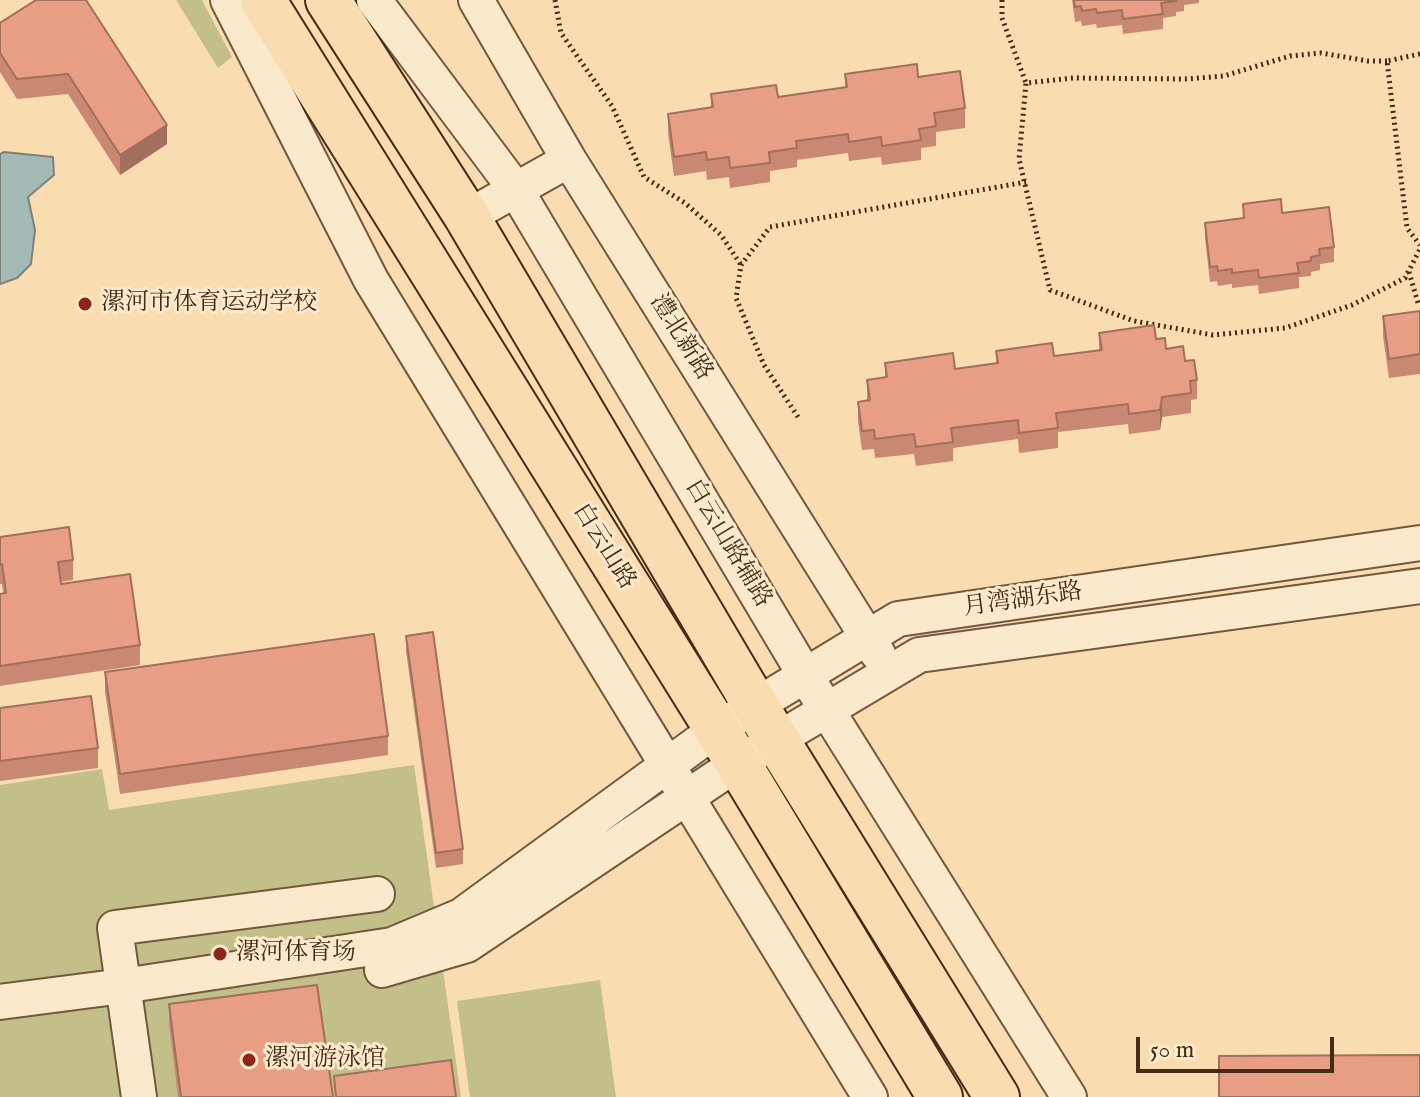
<!DOCTYPE html>
<html>
<head>
<meta charset="utf-8">
<style>
  body { margin:0 }
  #map { position:relative; width:1420px; height:1097px; overflow:hidden; background:#f9ddb1; font-family:"IM FELL English",serif }
  canvas { display:block }
  .scale { position:absolute; left:1136px; top:1037px; width:198px; height:36px; box-sizing:border-box; border:4px solid #452c15; border-top:0; padding-left:10px; font-size:24px; line-height:28px; white-space:nowrap; color:#452c15; -webkit-text-stroke:6px #fbe9cc; paint-order:stroke }
</style>
</head>
<body>
<div id="map">
<canvas width="1420" height="1097"></canvas>
<div class="scale">50 m</div>
</div>
<script>
const g = document.querySelector('canvas').getContext('2d');
g.lineJoin = 'round';
function paint(path, color) { g.fillStyle = color; g.fill(path, 'evenodd'); }
const toPath = rows => new Path2D(rows.map(r => 'M' + r).join(''));
function stroke(path, color, width, dash) { g.strokeStyle = color; g.lineWidth = width; g.lineCap = dash ? 'butt' : 'round'; g.setLineDash(dash || []); g.stroke(path); }
function write(font, color, halo, rows, align = 'center') {
  g.font = font + ' "IM FELL English","Noto Serif SC",serif'; g.lineWidth = 6; g.setLineDash([]); g.textBaseline = 'middle'; g.strokeStyle = halo; g.fillStyle = color; for (const [text, x, y, turn = 0] of rows) {
    g.save(); g.translate(x, y); g.rotate((+turn || 0) * Math.PI / 180); g.textAlign = isNaN(turn) ? turn : align; if (halo) g.strokeText(text, 0, 0); g.fillText(text, 0, 0); g.restore();
  }
}
paint(toPath([
  [176,0,202,0,232,57,218,68],
  [414,765,461,1097,0,1097,0,785,102,769,109,810],
  [600,980,616,1097,470,1097,457,1001]
]), '#c3bf88');
const water = toPath([
  [4,152,53,157,54,175,28,197,35,230,31,264,17,278,0,284,0,154,4,152]
]);
paint(water, '#a3b9b6');
stroke(water, '#7d8176', 2);
const minor = toPath([
  [228,0,371,280,870,1097],
  [374,0,516,190,805,675,1069,1097],
  [476,0,569,160,878,654],
  [467,217,569,160],
  [382,970,467,945,738,763,919,655,1420,586],
  [0,1002,123,986,392,945,461,916,717,729,898,619,1420,543],
  [139,1097,115,928,377,894]
]);
const highway = toPath([
  [263,0,738,763,940,1097],
  [328,0,467,217,755,705,997,1097]
]);
stroke(minor, '#72583c', 38);
stroke(highway, '#452c15', 48);
stroke(toPath([
  [555,0,561,33,612,106,644,177,685,203,721,235,741,265],
  [1002,0,1002,18,1026,83],
  [1420,54,1387,61,1407,228,1420,245],
  [1387,61,1368,61,1321,53,1290,56,1224,76,1185,79,1073,78,1026,83,1019,159,1050,290,1134,321,1213,335,1285,328,1352,305,1405,278,1420,249],
  [1409,272,1418,303],
  [798,417,764,365,736,298,741,265,770,227,1026,182]
]), '#452c15', 5, [2, 4]);
stroke(minor, '#fbe9cc', 34);
stroke(highway, '#f9ddb1', 44);
paint(toPath([
  [1072,0,1199,0,1199,3,1184,5,1184,11,1176,12,1176,16,1163,18,1163,29,1123,34,1122,25,1097,28,1096,24,1082,26,1081,21,1075,22],
  [0,23,167,144,120,175,68,94,17,99,0,72],
  [845,74,918,77,965,108,965,128,936,132,936,146,921,148,921,160,882,165,881,157,849,161,848,153,797,160,797,167,770,171,770,182,730,188,729,177,707,180,706,171,674,176,668,133,668,114,711,108,711,94,778,97,845,87],
  [1243,204,1282,213,1334,247,1334,262,1320,264,1320,270,1311,272,1311,276,1299,277,1299,288,1259,294,1258,285,1232,288,1232,284,1218,286,1217,281,1210,282,1205,238,1205,223,1243,218],
  [1420,311,1420,374,1389,378,1383,336,1383,316],
  [1099,333,1156,339,1166,349,1185,361,1197,380,1197,399,1191,400,1191,413,1162,417,1160,430,1129,434,1128,424,1058,432,1058,448,1019,453,1018,439,953,448,953,461,916,466,914,454,875,458,874,449,862,450,858,422,858,402,867,401,867,380,885,377,885,363,955,369,996,364,996,351,1054,356,1099,350],
  [0,537,73,560,73,580,60,582,61,584,140,645,140,665,0,686,0,594,3,593,2,584,0,584],
  [406,636,463,849,463,864,436,868,406,651],
  [105,672,388,736,388,755,120,794,105,692],
  [0,708,98,748,98,768,0,781],
  [169,1004,333,1097,178,1097,169,1024]
]), '#c88872');
paint(toPath([
  [167,125,167,144,120,175,120,155],
  [1162,397,1162,417,1160,430,1160,410]
]), '#a26f5d');
const building = toPath([
  [36,0,86,0,167,125,120,155,68,74,17,79,0,53,0,23,36,0],
  [1074,0,1176,0,1176,1,1161,3,1163,14,1123,19,1122,10,1097,13,1096,9,1082,11,1081,6,1075,7,1074,0],
  [917,64,918,77,960,71,965,108,934,113,936,126,919,129,921,140,882,146,881,137,849,142,848,134,796,141,797,148,769,152,770,163,730,168,729,157,707,160,706,152,674,157,668,114,713,107,711,94,776,85,778,97,847,87,845,74,917,64],
  [1281,199,1282,213,1329,207,1334,247,1319,249,1320,255,1311,257,1311,261,1297,263,1299,273,1259,278,1258,270,1232,273,1232,269,1218,271,1217,266,1210,267,1205,223,1244,218,1243,204,1281,199],
  [1420,311,1420,354,1389,359,1383,316,1420,311],
  [1154,325,1156,339,1165,338,1166,349,1183,346,1185,361,1194,360,1197,380,1190,381,1191,393,1162,397,1160,410,1129,414,1128,404,1056,413,1058,428,1019,433,1018,420,951,428,953,442,916,447,914,434,875,439,874,430,862,431,858,402,870,400,867,380,887,377,885,363,953,353,955,369,998,363,996,351,1052,343,1054,356,1102,350,1099,333,1154,325],
  [69,527,73,560,58,562,61,584,130,574,140,645,0,666,0,594,6,593,2,564,0,565,0,537,69,527],
  [433,632,463,849,436,853,406,636,433,632],
  [374,634,388,736,120,774,105,672,374,634],
  [91,696,98,748,0,761,0,708,91,696],
  [317,985,333,1097,181,1097,169,1004,317,985],
  [1420,1055,1420,1097,1219,1097,1219,1056,1420,1055],
  [451,1060,456,1097,336,1097,334,1076,451,1060]
]);
paint(building, '#e89e85');
stroke(building, '#a26f5d', 2);
for (const [x, y, r, color] of [
  [85,304,8,"#8f2418"],
  [220,954,8,"#8f2418"],
  [249,1060,8,"#8f2418"]
]) { const dot = new Path2D(); dot.arc(x, y, r, 0, 2 * Math.PI); g.fillStyle = color; g.fill(dot); stroke(dot, '#fbe9cc', 3); }
write('24px', '#452c15', '#fbe9cc', [
  ["漯河市体育运动学校",101,304],
  ["漯河体育场",236,954],
  ["漯河游泳馆",265,1060]
], 'left');
write('24px', '#452c15', '#fbe9cc', [
  ["澧北新路",680,338,58],
  ["白云山路辅路",727,544,59],
  ["白云山路",603,547,58],
  ["月湾湖东路",1023,601,-8]
]);
</script>
</body>
</html>
